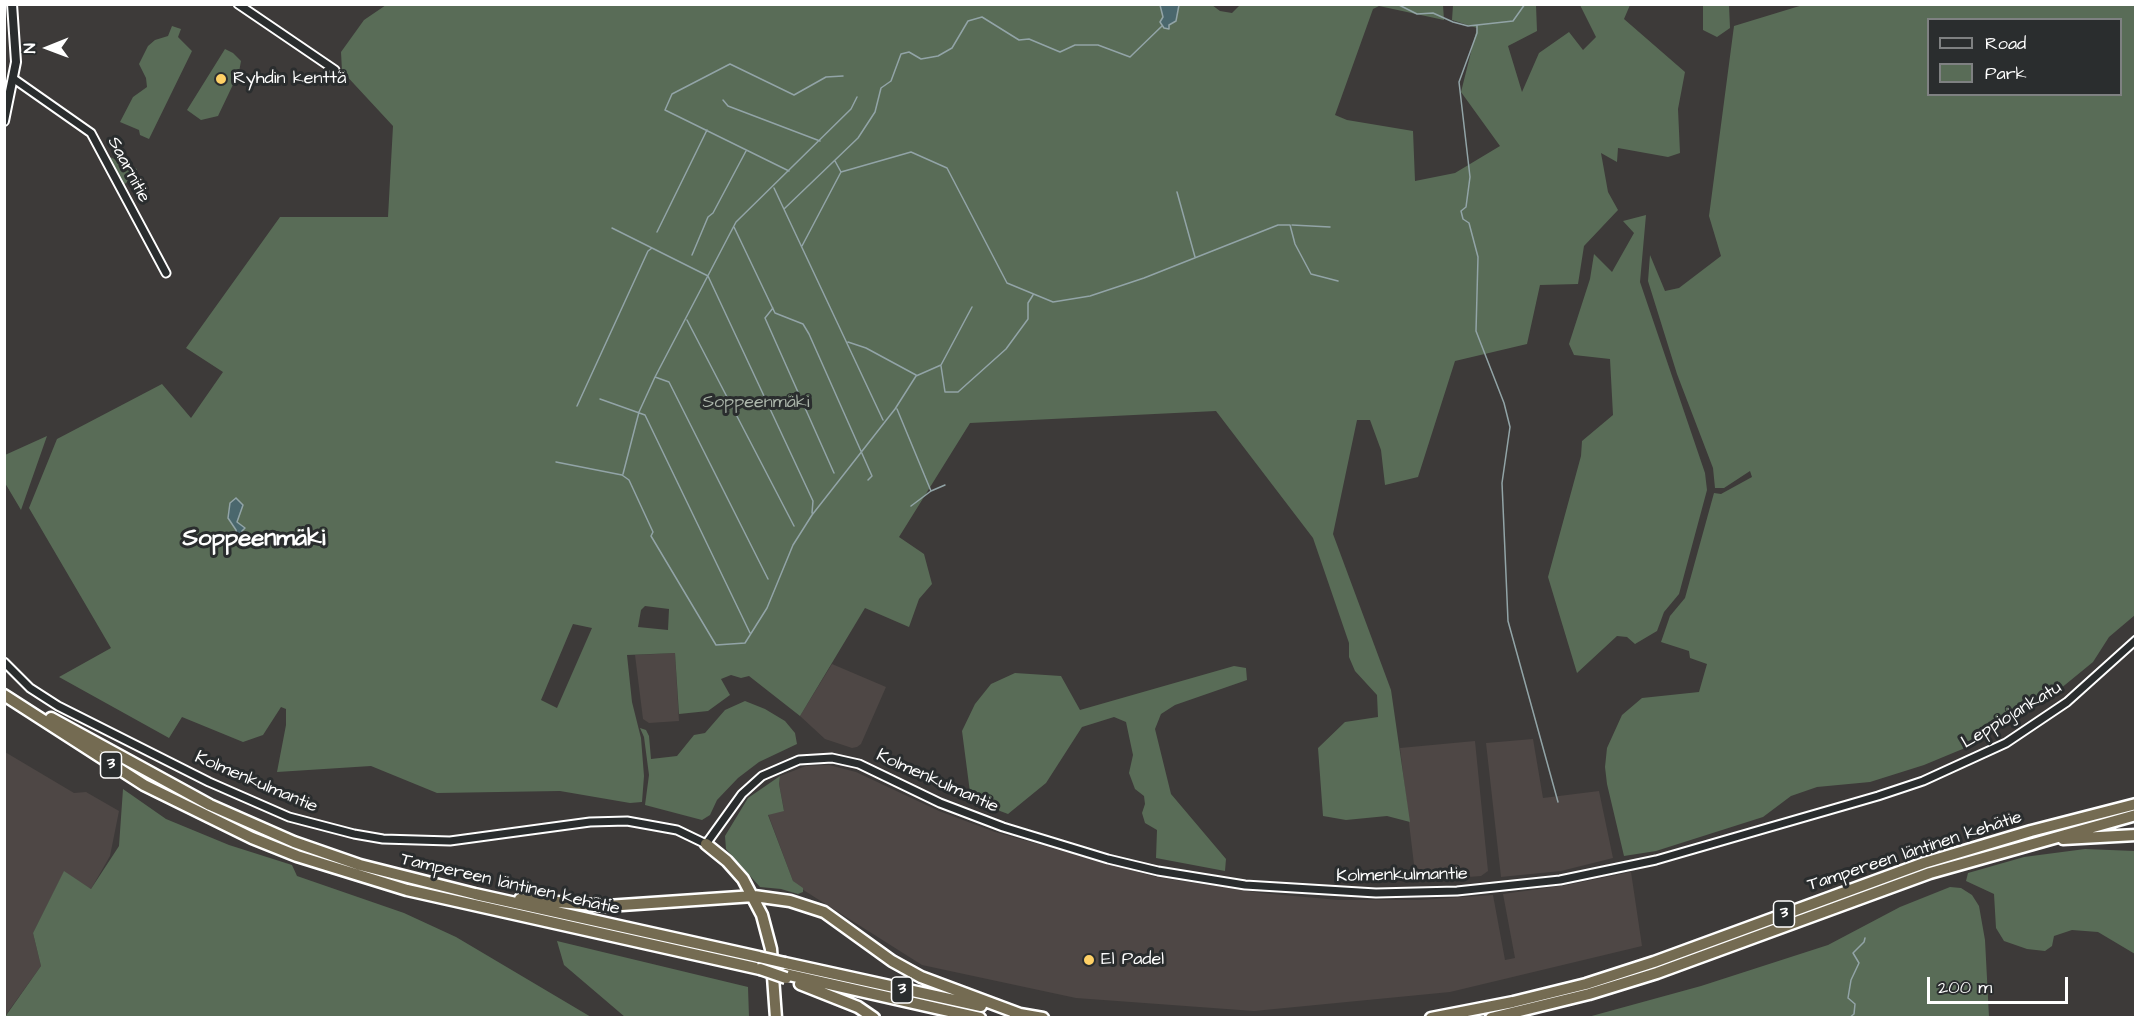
<!DOCTYPE html>
<html>
<head>
<meta charset="utf-8">
<style>
  body { margin:0 }
  #map { position:relative; width:2140px; height:1022px; overflow:hidden; background:#3d3a39; font-family:"Architects Daughter",sans-serif }
  canvas { display:block }
  .frame { position:absolute; inset:0; border:6px solid #fff; pointer-events:none }
  .legend { position:absolute; left:1927px; top:18px; width:195px; height:78px; box-sizing:border-box; background:#2a2d2e; border:2px solid #7f8182; margin:0; padding:8px 10px; list-style:none; font-size:18px; color:#fff }
  .legend li { display:flex; align-items:center; gap:12px; height:30px }
  .legend b { width:30px; border:2px solid #7f8182 }
  .north { position:absolute; left:18px; top:18px; width:60px; height:60px; -webkit-text-stroke:4px #2a2d2e; paint-order:stroke; rotate:269deg; font-size:16px; font-weight:700; line-height:24px; text-align:center; color:#fff }
  .north::after { content:''; display:block; margin:auto; width:21px; height:27px; background:#fff; clip-path:polygon(50% 0,100% 100%,50% 72%,0 100%) }
  .scale { position:absolute; left:1927px; top:977px; width:141px; height:27px; box-sizing:border-box; border:3px solid #fff; border-top:0; padding-left:8px; font-size:18px; line-height:21px; white-space:nowrap; color:#fff; -webkit-text-stroke:4px #2a2d2e; paint-order:stroke }
</style>
</head>
<body>
<div id="map">
<canvas width="2140" height="1022"></canvas>
<div class="frame"></div>
<ul class="legend">
<li><b style="height:8px;background:#2a2d2e"></b>Road</li>
<li><b style="height:16px;background:#596c57"></b>Park</li>
</ul>
<div class="north">N</div>
<div class="scale">200 m</div>
</div>
<script>
const g = document.querySelector('canvas').getContext('2d');
g.lineJoin = 'round';
function paint(path, color) { g.fillStyle = color; g.fill(path, 'evenodd'); }
const toPath = rows => new Path2D(rows.map(r => 'M' + r).join(''));
function stroke(path, color, width, dash) { g.strokeStyle = color; g.lineWidth = width; g.lineCap = dash ? 'butt' : 'round'; g.setLineDash(dash || []); g.stroke(path); }
function write(font, color, halo, rows, align = 'center') {
  g.font = font + ' "Architects Daughter",sans-serif'; g.lineWidth = 6; g.setLineDash([]); g.textBaseline = 'middle'; g.strokeStyle = halo; g.fillStyle = color; for (const [text, x, y, turn = 0] of rows) {
    g.save(); g.translate(x, y); g.rotate((+turn || 0) * Math.PI / 180); g.textAlign = isNaN(turn) ? turn : align; if (halo) g.strokeText(text, 0, 0); g.fillText(text, 0, 0); g.restore();
  }
}
paint(toPath([
  [675,653,679,721,649,723,643,719,635,655],
  [832,664,886,687,861,744,857,747,852,748,825,739,800,716],
  [1533,739,1543,798,1599,791,1613,858,1561,871,1501,877,1486,743],
  [1475,741,1488,871,1481,876,1416,881,1400,748],
  [5,752,74,793,86,792,119,811,110,856,91,889,64,872,33,933,41,966,5,1016],
  [829,765,856,772,939,811,995,832,1156,877,1261,893,1339,900,1420,900,1493,895,1505,960,1515,958,1503,894,1567,885,1631,872,1642,946,1450,992,1254,1011,1076,998,922,965,797,886,793,881,768,814,784,810,779,784,780,776,806,766]
]), '#4e4745');
paint(toPath([
  [1160,4,1169,29,1169,25,1176,21,1179,5,1212,5,1220,11,1232,13,1240,5,1443,5,1444,20,1379,6,1373,9,1335,115,1347,120,1413,131,1415,181,1455,173,1500,146,1461,92,1477,28,1452,20,1453,5,1536,5,1537,31,1508,46,1522,92,1539,53,1569,32,1583,50,1596,37,1580,5,1630,5,1624,19,1685,72,1678,109,1680,153,1668,157,1618,148,1617,162,1601,153,1608,192,1618,210,1584,246,1578,284,1540,285,1527,344,1455,361,1418,477,1385,485,1381,450,1370,420,1357,420,1333,534,1391,690,1410,822,1387,816,1346,820,1323,816,1318,748,1345,722,1378,717,1377,695,1355,671,1349,657,1349,643,1313,538,1216,411,970,423,899,537,924,554,932,584,919,599,909,627,865,608,800,716,749,676,741,678,731,675,721,679,730,695,708,711,679,714,675,653,627,655,632,702,641,738,644,776,642,802,630,803,560,791,437,793,371,766,277,772,286,725,286,709,281,707,263,735,243,742,182,717,169,738,59,677,111,648,29,508,57,439,162,384,191,418,223,372,186,348,280,217,388,217,393,126,342,71,341,52,364,20,386,5],
  [645,606,669,609,668,630,638,627,641,610],
  [573,624,592,628,557,708,541,700],
  [1806,4,2135,5,2135,615,2109,637,2093,662,2049,698,1965,748,1924,765,1870,782,1817,787,1791,796,1763,817,1656,851,1624,856,1607,784,1605,767,1607,748,1622,715,1642,698,1699,692,1707,664,1690,658,1689,651,1661,642,1670,616,1685,598,1714,493,1721,494,1752,477,1750,471,1724,488,1715,488,1713,468,1677,374,1648,281,1650,255,1665,291,1679,288,1721,256,1709,216,1734,26],
  [1928,20,2120,20,2120,94,1928,94],
  [1703,5,1729,5,1730,28,1717,37,1703,30],
  [172,26,181,29,178,37,192,51,149,139,140,135,139,130,120,122,133,97,147,87,146,78,139,64,148,46,155,40,168,36],
  [225,49,233,53,241,61,239,72,218,116,201,120,187,110],
  [103,154,137,169,131,179,122,186],
  [1646,215,1640,282,1705,473,1707,490,1679,594,1664,612,1657,631,1635,644,1627,637,1617,636,1577,673,1548,577,1581,456,1582,441,1613,415,1610,359,1574,355,1569,344,1590,279,1594,254,1612,272,1634,233,1623,221],
  [47,436,21,510,5,483,5,455],
  [1234,666,1246,668,1247,680,1175,705,1161,714,1155,729,1171,794,1226,859,1225,871,1156,858,1157,830,1145,823,1142,813,1145,804,1144,796,1135,789,1129,773,1133,755,1126,722,1114,717,1082,727,1046,783,1008,814,971,800,962,731,975,704,991,684,1015,673,1061,676,1080,710],
  [745,701,765,709,785,721,795,733,797,744,759,762,738,778,717,800,710,815,702,820,645,805,649,775,644,737,640,728,646,730,649,736,651,759,677,756,694,735,705,733,725,710],
  [780,776,779,784,784,811,768,815,793,881,803,888,803,892,798,894,781,889,760,887,726,849,725,836,748,798],
  [123,789,166,819,229,845,292,865,297,876,404,913,456,937,591,1017,5,1017,41,966,33,933,64,871,91,889,119,846],
  [2085,849,2135,851,2135,954,2098,932,2072,930,2054,936,2052,946,2045,951,2027,949,2004,941,1996,928,1994,894,1966,881,1968,873,2024,857],
  [1950,887,1961,888,1972,895,1979,906,1985,940,1989,1017,1588,1017,1701,986,1828,945,1900,907],
  [557,941,748,987,749,1017,625,1017,564,965]
]), '#596c57');
const water = toPath([
  [1160,5,1179,5,1176,21,1169,25,1169,29,1164,28,1160,22,1163,17,1160,5],
  [236,498,243,505,237,522,245,528,242,531,242,539,238,540,236,530,228,518,230,503,236,498]
]);
paint(water, '#4a676d');
stroke(water, '#92a4a7', 1.5);
stroke(toPath([
  [1397,4,1417,14,1433,13,1453,22,1468,26,1513,21,1525,4],
  [1477,25,1477,33,1459,82,1470,177,1466,207,1461,211,1463,219,1469,223,1478,257,1476,331,1504,403,1510,427,1502,483,1508,621,1558,802],
  [723,100,728,106,820,141],
  [789,171,665,110,672,94,730,64,794,95,826,77,843,76],
  [841,172,911,152,947,168,1007,283,1053,302,1090,296,1144,278,1278,225,1290,225,1295,244,1311,274,1338,281],
  [774,188,883,420],
  [1177,192,1195,257],
  [784,209,858,138,875,112,881,88,891,81,901,54,909,52,921,59,938,56,952,48,968,21,982,17,1019,40,1029,39,1060,52,1075,45,1098,45,1130,57,1162,26],
  [1292,225,1330,227],
  [734,227,775,313,803,324,809,334,872,476,868,480],
  [612,228,708,276,813,501,812,513],
  [657,232,707,130],
  [802,246,841,172,835,161],
  [692,255,708,217,713,213,746,151],
  [773,308,765,318,834,473],
  [687,320,794,526],
  [848,342,866,348,916,375],
  [941,366,945,392,958,392,1006,349,1028,319,1028,303,1033,295],
  [655,377,669,382,768,579],
  [600,399,645,415,750,633],
  [577,406,648,251,652,248],
  [897,409,931,491],
  [556,462,622,475,629,480,653,532,651,536,716,645,745,643,767,608,793,545,812,515,895,409,916,376,941,365,972,307],
  [623,474,639,412,655,377,736,222,851,109,857,97],
  [911,506,931,491,945,485],
  [1849,1018,1854,1014,1855,1004,1848,998,1851,980,1859,963,1853,953,1864,942,1865,938]
]), '#92a4a7', 1.5);
const tertiary = toPath([
  [238,4,335,70],
  [14,79,91,133,166,273],
  [4,662,30,688,58,706,209,782,289,817,354,834,383,839,450,841,590,822,627,821,677,830,706,844,742,794,762,776,799,760,832,758,859,764,940,803,1003,827,1108,859,1158,871,1245,885,1376,893,1457,891,1560,880,1656,860,1878,796,1923,781,2006,743,2067,702,2136,640]
]);
const secondary = toPath([
  [4,121,16,62,12,4]
]);
const motorway = toPath([
  [4,695,144,785,252,838,297,856,407,890,760,969],
  [51,718,210,805,294,842,360,865,475,894,759,957],
  [2063,839,2136,835],
  [706,844,727,861,743,879,762,915,771,949,776,1018],
  [520,899,607,906,754,896,790,901,824,912,892,961,921,977,1020,1014],
  [785,963,981,1006],
  [785,974,980,1018],
  [800,984,858,1007,874,1018],
  [1014,1013,1043,1018],
  [1431,1018,1513,1002,1586,984,1654,962,1924,863,2031,831,2136,804],
  [1491,1018,1589,994,1657,973,1930,873,2136,815]
]);
stroke(tertiary, '#fff', 11);
stroke(secondary, '#fff', 12);
stroke(motorway, '#fff', 15);
stroke(tertiary, '#2a2d2e', 7);
stroke(secondary, '#2a2d2e', 8);
stroke(motorway, '#746b52', 10);
const motorwayBridge = toPath([
  [759,957,785,963],
  [760,969,786,978]
]);
stroke(motorwayBridge, '#fff', 15, []);
stroke(motorwayBridge, '#746b52', 10);
for (const [x, y, r, color] of [
  [221,79,6,"#ffd166"],
  [1089,960,6,"#ffd166"]
]) { const dot = new Path2D(); dot.arc(x, y, r, 0, 2 * Math.PI); g.fillStyle = color; g.fill(dot); stroke(dot, '#2a2d2e', 2); }
for (const [x, y, w] of [
  [111,765,21],
  [1784,914,21],
  [902,990,21]
]) { const box = new Path2D(); box.roundRect(x - w / 2, y - 13, w, 26, 4.5); g.fillStyle = '#2a2d2e'; g.fill(box); stroke(box, '#fff', 1.5); }
write('bold 16px', '#fff', null, [
  ["3",111,765],
  ["3",1784,914],
  ["3",902,990]
]);
write('18px', '#fff', '#2a2d2e', [
  ["Ryhdin kenttä",233,79],
  ["El Padel",1101,960]
], 'left');
write('18px', '#fff', '#2a2d2e', [
  ["Saarnitie",128,170,62],
  ["Leppiojankatu",2012,716,-31],
  ["Kolmenkulmantie",937,782,24],
  ["Kolmenkulmantie",256,783,23],
  ["Tampereen läntinen kehätie",1915,852,-18],
  ["Kolmenkulmantie",1402,876,-1],
  ["Tampereen läntinen kehätie",510,885,13]
]);
write('18px', '#acb6ab', '#2a2d2e', [
  ["Soppeenmäki",756,403]
]);
write('bold 24px', '#fff', '#2a2d2e', [
  ["Soppeenmäki",254,540]
]);
</script>
</body>
</html>
